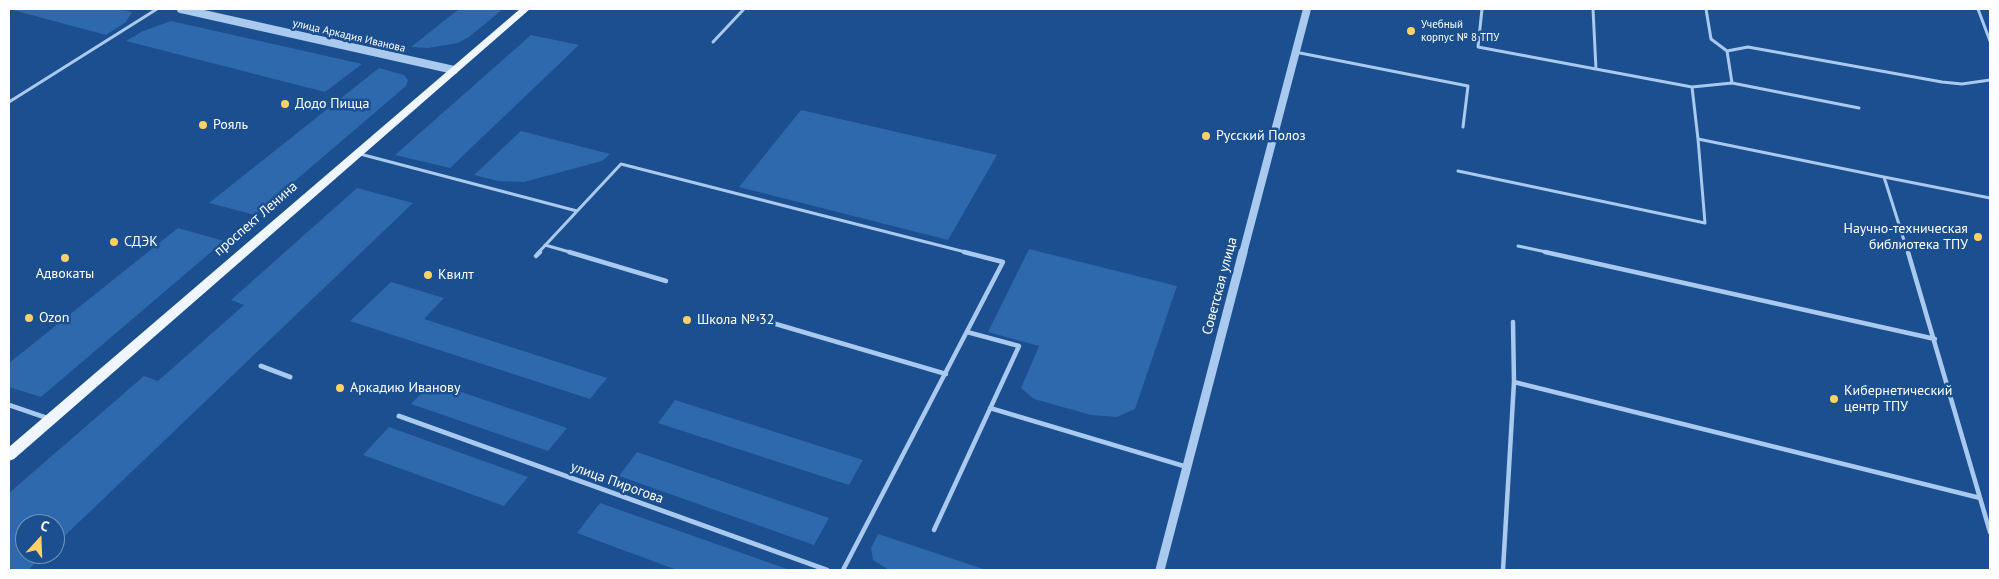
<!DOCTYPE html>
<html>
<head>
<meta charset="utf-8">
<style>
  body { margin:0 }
  #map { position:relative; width:1999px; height:579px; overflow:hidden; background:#1b4f8f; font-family:"PT Sans",sans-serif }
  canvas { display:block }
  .frame { position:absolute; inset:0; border:10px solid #fff; pointer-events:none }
  .north { position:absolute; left:15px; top:514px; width:50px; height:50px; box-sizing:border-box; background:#1b4f8f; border:1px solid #7695bc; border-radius:50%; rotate:20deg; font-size:14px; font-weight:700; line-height:20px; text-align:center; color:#fff }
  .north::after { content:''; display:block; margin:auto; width:18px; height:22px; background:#ffd166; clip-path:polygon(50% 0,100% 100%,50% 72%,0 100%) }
</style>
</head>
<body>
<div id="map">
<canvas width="1999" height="579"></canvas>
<div class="frame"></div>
<div class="north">С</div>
</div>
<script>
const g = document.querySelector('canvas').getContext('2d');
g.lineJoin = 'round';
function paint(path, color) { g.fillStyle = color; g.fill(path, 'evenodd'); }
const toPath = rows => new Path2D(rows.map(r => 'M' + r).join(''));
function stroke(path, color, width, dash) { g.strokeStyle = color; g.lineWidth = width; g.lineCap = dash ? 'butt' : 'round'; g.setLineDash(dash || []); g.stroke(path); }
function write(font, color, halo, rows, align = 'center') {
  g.font = font + ' "PT Sans",sans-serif'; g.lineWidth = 5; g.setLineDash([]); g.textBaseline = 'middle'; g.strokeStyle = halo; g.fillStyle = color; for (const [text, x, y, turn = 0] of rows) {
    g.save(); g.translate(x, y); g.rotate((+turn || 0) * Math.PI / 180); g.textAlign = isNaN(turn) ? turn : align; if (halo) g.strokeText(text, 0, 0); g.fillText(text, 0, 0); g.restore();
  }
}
paint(toPath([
  [9,9,118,9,132,12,126,22,106,35],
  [459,9,503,9,469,37,458,43,428,48,411,47],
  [171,21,362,64,325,92,126,41,143,31],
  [531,35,579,45,450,168,395,155],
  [379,68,404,75,408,80,406,86,255,215,209,203],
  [801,110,997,155,948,240,739,187],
  [521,131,610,154,602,161,524,182,498,181,474,175],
  [357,188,413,203,55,545,55,524,25,524,25,554,45,554,28,570,9,570,9,493,144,376,158,381,244,305,231,300],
  [178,228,224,241,41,397,9,387,9,363],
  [1029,249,1177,286,1135,409,1117,417,1091,415,1034,399,1021,388,1039,346,988,332],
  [391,282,444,298,424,319,607,378,590,399,350,321],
  [432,382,567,428,548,451,411,404],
  [675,400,863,460,849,485,658,423],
  [389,427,528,477,504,506,363,455],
  [637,452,829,518,814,545,619,476],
  [600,503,790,570,677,570,577,533],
  [878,534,986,570,889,570,873,560,871,548]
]), '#2e69ad');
stroke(toPath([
  [1482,9,1478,47,1692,87,1732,83,1727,51,1748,47,1942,82,1962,84,1990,80],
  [1593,9,1596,69],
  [1706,9,1711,39,1727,51],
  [1978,9,1990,41],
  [713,42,744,9],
  [1295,52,1468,86,1463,127],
  [1732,83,1859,108],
  [1692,87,1698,139,1884,177],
  [9,102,157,9],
  [360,154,577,211],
  [1458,171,1705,223,1698,139],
  [545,245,573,253],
  [1518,246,1551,253],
  [538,253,621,164,969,253],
  [1908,253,1884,177,1990,198]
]), '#a9c9ee', 3);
stroke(toPath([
  [569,252,666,281],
  [1545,252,1935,339],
  [1908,252,1990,532],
  [536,256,540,252],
  [752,317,946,374],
  [1514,382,1980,498],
  [9,405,47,418],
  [990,408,1187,467],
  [934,530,1019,346,967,332],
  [843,570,1003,262,964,252],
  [1503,570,1514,382,1513,322]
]), '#a9c9ee', 4.5);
stroke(toPath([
  [261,366,290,377],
  [399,416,827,570]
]), '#a9c9ee', 5);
stroke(toPath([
  [181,9,454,70],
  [1243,253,1307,9]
]), '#a9c9ee', 8);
stroke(toPath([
  [1160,570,1243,252]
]), '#a9c9ee', 9);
paint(toPath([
  [520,9,530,9,14,459,9,461,9,447,520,9]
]), '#f0f6ff');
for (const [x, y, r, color] of [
  [1411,31,5,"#ffd166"],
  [285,104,5,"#ffd166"],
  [203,125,5,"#ffd166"],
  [1206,136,5,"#ffd166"],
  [1978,237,5,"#ffd166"],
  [114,242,5,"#ffd166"],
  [65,258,5,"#ffd166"],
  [428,275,5,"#ffd166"],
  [29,318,5,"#ffd166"],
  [687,320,5,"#ffd166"],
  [340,388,5,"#ffd166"],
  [1834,399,5,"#ffd166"]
]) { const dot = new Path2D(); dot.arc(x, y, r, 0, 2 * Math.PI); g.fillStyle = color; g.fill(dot); stroke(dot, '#1b4f8f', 2); }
write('11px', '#fff', '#1b4f8f', [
  ["Учебный",1421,25],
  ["корпус № 8 ТПУ",1421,38]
], 'left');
write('11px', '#fff', '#1b4f8f', [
  ["улица Аркадия Иванова",349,36,13]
]);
write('14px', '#fff', '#1b4f8f', [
  ["Додо Пицца",295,104],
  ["Рояль",213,125],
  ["Русский Полоз",1216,136],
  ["Научно-техническая",1968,229,"right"],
  ["библиотека ТПУ",1968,245,"right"],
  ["СДЭК",124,242],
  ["Адвокаты",65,274,"center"],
  ["Квилт",438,275],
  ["Ozon",39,318],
  ["Школа № 32",697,320],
  ["Аркадию Иванову",350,388],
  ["Кибернетический",1844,391],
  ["центр ТПУ",1844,407]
], 'left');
write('14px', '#fff', '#1b4f8f', [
  ["проспект Ленина",256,219,-41],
  ["Советская улица",1220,286,-75],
  ["улица Пирогова",617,483,20]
]);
</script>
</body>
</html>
